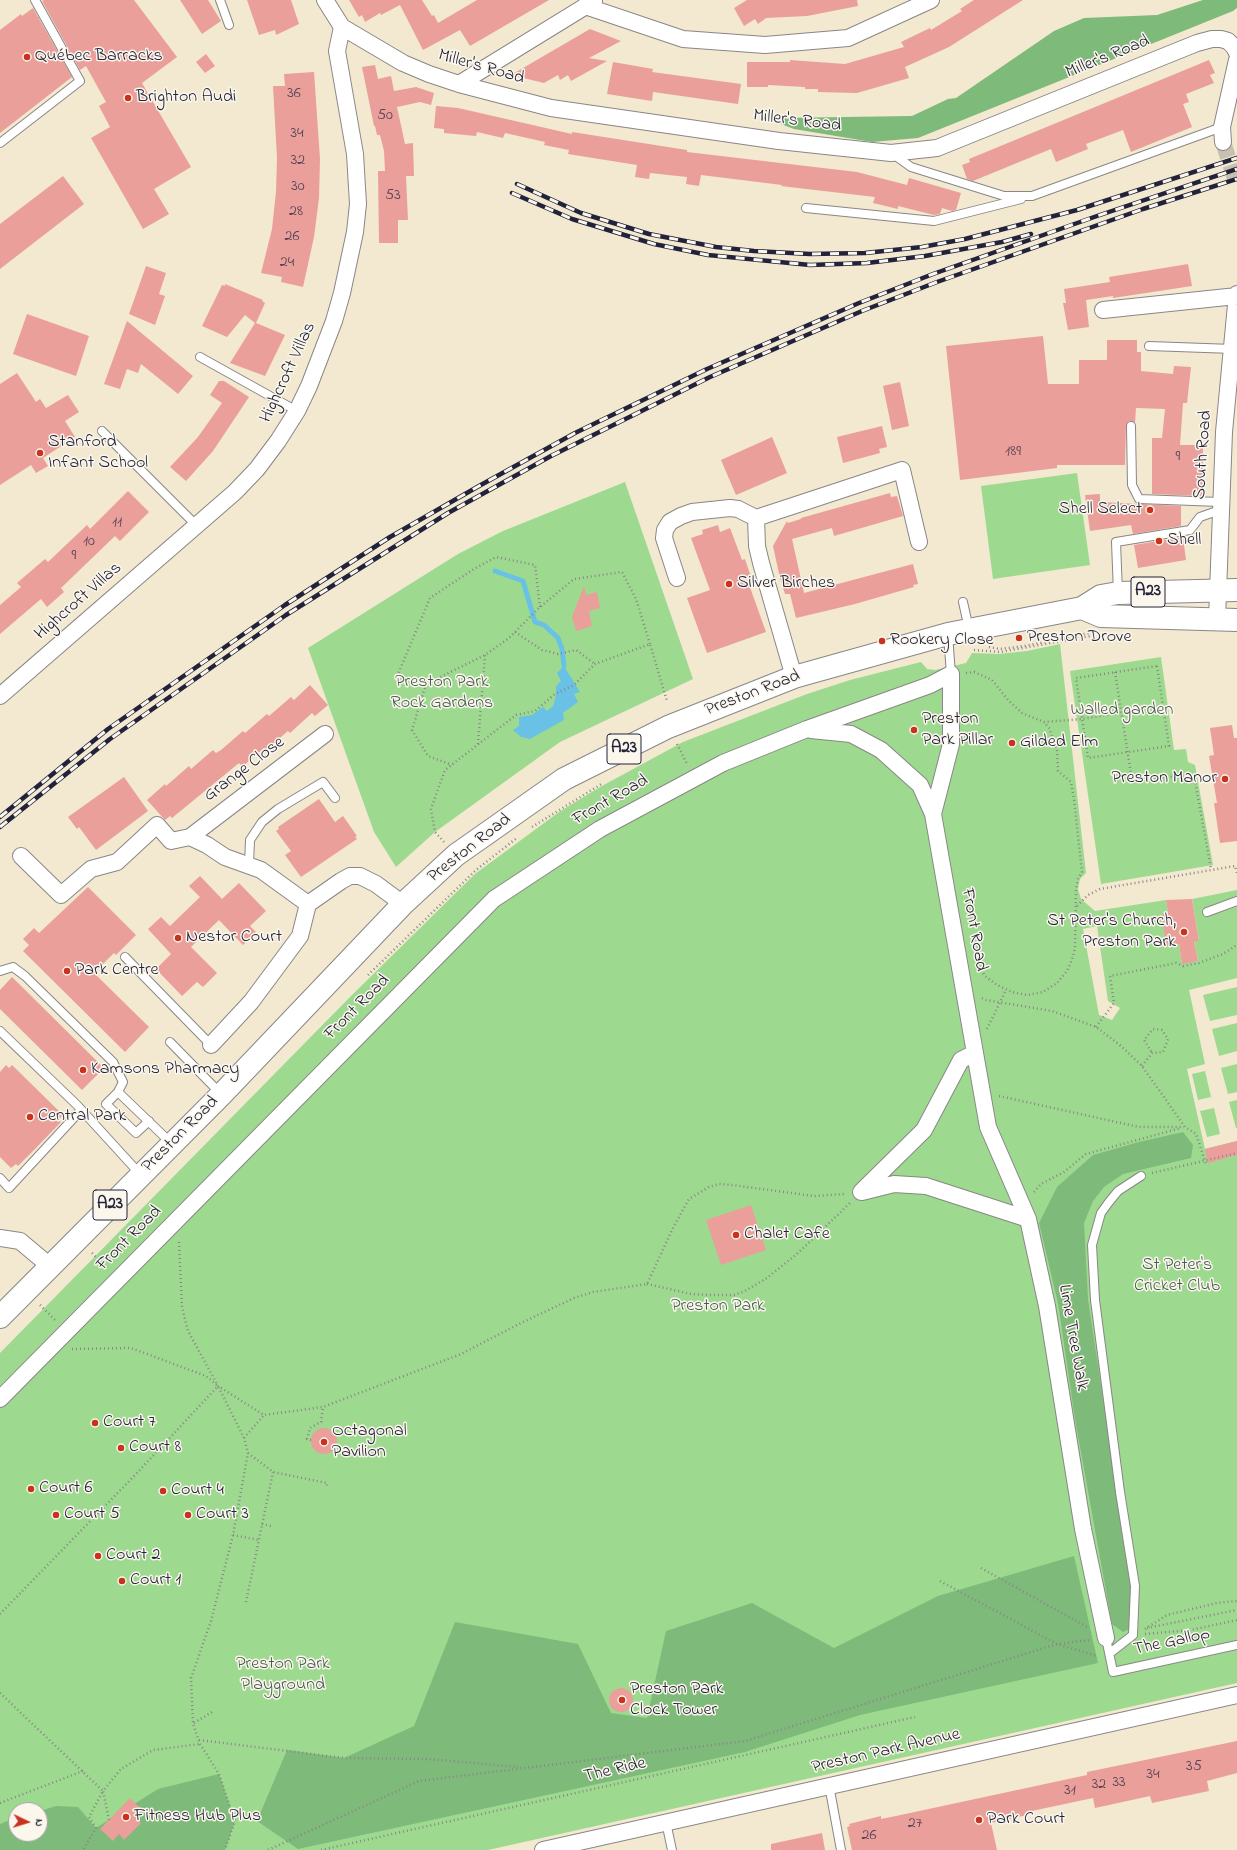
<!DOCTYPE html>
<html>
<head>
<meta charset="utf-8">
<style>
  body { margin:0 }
  #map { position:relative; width:1237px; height:1850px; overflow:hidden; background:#f2e9d0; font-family:"Indie Flower",sans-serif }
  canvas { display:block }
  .north { position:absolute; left:8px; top:1802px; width:40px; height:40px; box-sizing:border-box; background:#fbf7ec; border:1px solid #a4a2a5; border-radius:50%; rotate:94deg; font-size:11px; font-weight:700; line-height:16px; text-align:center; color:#22223b }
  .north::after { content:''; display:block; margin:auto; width:14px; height:18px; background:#c8321e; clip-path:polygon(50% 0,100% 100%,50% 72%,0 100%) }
</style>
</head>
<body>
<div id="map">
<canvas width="1237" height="1850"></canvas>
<div class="north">N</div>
</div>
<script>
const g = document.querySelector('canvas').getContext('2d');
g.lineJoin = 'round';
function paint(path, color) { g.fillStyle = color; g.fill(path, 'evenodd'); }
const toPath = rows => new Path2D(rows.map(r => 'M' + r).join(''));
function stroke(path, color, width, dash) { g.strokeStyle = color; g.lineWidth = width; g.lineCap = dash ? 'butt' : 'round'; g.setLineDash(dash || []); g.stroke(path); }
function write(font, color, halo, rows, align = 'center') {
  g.font = font + ' "Indie Flower",sans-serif'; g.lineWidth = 3; g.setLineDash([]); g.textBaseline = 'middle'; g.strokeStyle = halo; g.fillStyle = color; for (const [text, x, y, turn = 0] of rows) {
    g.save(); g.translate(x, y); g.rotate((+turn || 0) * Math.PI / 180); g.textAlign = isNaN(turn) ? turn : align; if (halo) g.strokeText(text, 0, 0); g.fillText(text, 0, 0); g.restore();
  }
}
paint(toPath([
  [1077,473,1090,565,993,579,981,486],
  [625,482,693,679,560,742,435,832,396,867,374,832,308,648,458,554,503,531],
  [1060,644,1086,873,1080,879,1078,889,1081,899,1095,911,1166,900,1168,913,1162,914,1163,924,1174,945,1179,944,1182,963,1198,961,1194,941,1199,940,1192,899,1237,890,1237,978,1189,990,1205,1064,1187,1069,1205,1149,1237,1141,1237,1683,488,1850,0,1850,0,1353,351,996,475,874,559,812,600,787,683,742,807,694,850,680,921,662,927,669,935,670,966,663,972,653,998,654,1027,651],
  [1097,926,1108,1001,1120,1008,1112,1020,1099,1015,1083,929],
  [16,1810,40,1810,40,1834,16,1834],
  [1161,657,1174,750,1186,749,1188,762,1195,765,1213,865,1101,884,1070,671],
  [1237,987,1237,1015,1210,1021,1203,995],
  [1237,1023,1237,1051,1219,1056,1212,1029],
  [1237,1064,1237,1092,1228,1094,1221,1068],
  [1205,1071,1211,1097,1198,1100,1192,1074],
  [1237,1100,1237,1128,1236,1128,1229,1102],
  [1214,1108,1220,1134,1207,1137,1200,1111]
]), '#9dda8f');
paint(toPath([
  [1203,0,1237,0,1237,8,1233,11,918,138,872,142,794,129,778,123,778,118,912,116,948,99,956,98,1054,31,1084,18,1157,15],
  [1183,1132,1193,1145,1191,1158,1123,1174,1104,1187,1093,1201,1084,1223,1088,1299,1131,1586,1132,1628,1123,1632,1112,1624,1075,1419,1058,1303,1039,1223,1057,1187,1093,1155,1139,1142],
  [1074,1556,1098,1663,860,1715,745,1752,298,1849,257,1821,287,1750,344,1758,414,1726,455,1622,578,1644,611,1713,647,1718,666,1631,752,1603,834,1648,938,1596],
  [219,1774,235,1821,225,1850,0,1850,0,1824,15,1818,16,1834,40,1834,40,1811,56,1806,78,1807,96,1828,158,1789]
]), '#7eba7a');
paint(toPath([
  [564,666,580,692,574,694,578,702,563,713,564,720,530,739,521,737,513,730,519,726,519,717,532,715,543,707,547,711,553,706,556,696,556,686,561,681,557,673]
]), '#69c2e6');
stroke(toPath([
  [495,571,523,581,535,622,544,625,558,638,562,649,564,666]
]), '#69c2e6', 5);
paint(toPath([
  [44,0,134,0,177,57,142,83,191,167,154,189,169,214,143,229,91,138,110,127,99,106,106,102,86,66,80,70,42,1],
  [180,0,208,0,221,21,202,34],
  [247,0,291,0,299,24,276,35,275,30,259,35],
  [349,0,422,0,432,16,434,15,438,23,477,0,549,0,470,46,460,30,423,50,400,5,381,15,380,13,365,22,362,15,359,17],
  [747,0,857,0,858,6,807,16,766,18,758,24,755,19,744,26,734,8],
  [974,0,1023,0,949,47,905,67,909,78,857,93,818,92,818,89,805,89,805,87,768,85,768,87,747,87,747,62,790,62,790,60,845,64,904,47,901,42,930,28,931,30,962,11,960,9],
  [33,8,72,77,0,133,0,30,21,14,22,16],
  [590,29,621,41,589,58,607,61,571,81,568,75,560,80,558,75,544,83,511,75],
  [206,54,215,66,205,73,196,62],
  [1209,60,1215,73,1210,75,1214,83,1186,94,1189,102,1183,104,1192,127,1131,152,1123,130,1086,144,1088,149,1056,162,1051,149,973,181,967,179,962,165,970,162,969,159],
  [613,62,653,69,652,72,741,84,738,104,653,92,652,101,607,94],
  [375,65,378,79,391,76,394,91,416,87,434,93,431,105,420,102,397,107,405,144,413,143,414,176,406,176,408,220,398,220,398,243,379,243,378,171,385,171,384,151,380,135,377,135,375,126,374,126,362,67],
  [314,72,320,159,319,198,314,237,303,287,281,282,282,277,261,273,272,229,276,192,277,158,273,86,285,86,284,74],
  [436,106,458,108,572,134,572,132,687,150,687,152,857,172,907,185,909,178,961,193,956,210,952,211,942,208,940,214,934,215,898,206,898,209,873,203,875,197,781,186,782,185,701,175,699,186,686,184,687,177,650,173,649,179,635,177,637,165,568,154,569,150,544,145,545,142,505,133,503,138,477,132,476,136,444,133,444,129,434,128],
  [63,176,84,204,0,269,0,224],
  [1188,264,1192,286,1113,298,1113,296,1086,300,1089,327,1068,330,1063,303,1066,303,1064,289,1110,282,1109,277],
  [146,266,166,273,159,294,165,296,155,325,129,314],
  [225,284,263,300,262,301,265,303,256,323,285,335,265,376,230,363,255,323,245,315,227,337,202,326,222,285,225,286],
  [27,314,89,336,76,376,13,354],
  [127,321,193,376,178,394,141,364,138,373,127,369,120,389,104,384],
  [1043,336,1048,384,1079,384,1079,360,1107,360,1107,340,1137,340,1137,352,1141,352,1141,371,1173,374,1174,366,1191,367,1187,403,1183,403,1180,445,1203,445,1203,496,1152,494,1152,438,1162,438,1165,409,1136,408,1135,423,1129,421,1126,426,1125,465,1057,465,1057,468,960,480,946,346],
  [17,373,36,402,40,399,46,408,68,395,79,412,65,421,75,437,43,458,48,466,36,473,31,465,0,485,0,384],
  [219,381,224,381,249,397,213,451,186,481,170,467,198,437,222,403,210,395],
  [900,382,909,426,892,430,883,386],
  [882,426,887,447,879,449,880,453,843,463,837,437],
  [772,437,787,473,736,495,721,460],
  [128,491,149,512,120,541,115,536,61,588,64,592,47,607,41,599,0,634,0,605,21,587,17,583,45,559,48,562,87,525,90,529],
  [890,493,891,497,897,496,903,516,834,536,832,528,792,539,804,593,913,564,918,584,913,585,914,587,855,604,796,618,790,594,785,594,780,578,773,546,787,521,788,523,801,519,801,518],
  [1100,494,1100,502,1181,506,1181,526,1133,534,1131,525,1090,531,1085,495],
  [718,525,720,532,730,528,742,560,745,559,751,577,747,579,766,632,707,653,687,598,710,590,691,538,703,534,702,530],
  [1183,537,1186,560,1138,568,1134,545],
  [584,586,586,595,597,592,600,608,589,611,592,626,576,631,572,617],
  [310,685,328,705,315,716,312,713,290,733,288,731,266,750,264,748,242,767,239,763,172,818,170,816,165,820,147,800,165,784,166,786,189,766,191,769,213,750,216,753,221,750,243,731,245,733,267,714,269,716,291,697,294,700],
  [1232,725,1234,738,1237,738,1237,841,1220,843,1214,803,1217,803,1209,756,1214,755,1210,728],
  [124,777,148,811,96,850,79,827,77,829,68,817],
  [319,799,335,822,343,816,357,836,355,837,357,839,301,877,285,855,291,851,276,831,279,829,278,827],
  [200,876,222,899,239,883,266,911,250,926,256,932,243,945,219,920,191,947,217,973,203,987,197,982,182,996,156,969,171,954,148,929,161,917,170,926,200,897,189,886],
  [88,887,136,935,116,955,114,953,94,973,149,1027,125,1052,23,951,29,945,23,939,34,928,39,933],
  [1192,899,1199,941,1194,941,1198,961,1182,964,1179,944,1166,946,1162,914,1168,913,1166,900],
  [12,977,104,1068,82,1090,0,1009,0,990],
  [6,1065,9,1068,12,1065,63,1115,58,1120,61,1122,36,1148,18,1166,16,1164,11,1168,0,1157,0,1072],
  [1237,1141,1237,1155,1208,1163,1205,1149],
  [751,1205,766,1250,721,1265,706,1220],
  '311 1441a13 13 0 1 1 26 0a13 13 0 1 1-26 0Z',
  '609 1700a12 12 0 1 1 24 0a12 12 0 1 1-24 0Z',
  [1237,1741,1237,1773,1207,1781,1209,1791,1152,1803,1150,1796,1095,1808,1093,1798,1027,1812,1027,1815,991,1823,997,1850,852,1850,847,1827,850,1826,849,1824,881,1816,881,1819,896,1816,1087,1775,1087,1772],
  [130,1798,142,1810,135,1817,141,1823,124,1840,119,1834,113,1841,100,1829],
  [822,1833,825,1850,771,1850,771,1844]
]), '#ea9f9b');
stroke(toPath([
  [1223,142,1237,185]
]), '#c8c1b2', 16, [16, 8]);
const lane = toPath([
  [220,0,229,25],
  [0,143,80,81,35,0],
  [893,154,911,167,1004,196,1032,196,1222,127],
  [806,208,934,221,1021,199],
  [1149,346,1233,349],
  [200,357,297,411],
  [1131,426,1132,485,1139,499,1220,502],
  [102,431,197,526],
  [1118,593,1116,542,1190,530,1200,517,1220,510],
  [963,602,969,629],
  [948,635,951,674],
  [249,864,250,840,262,822,278,809,323,782,335,798],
  [1207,912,1237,901],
  [125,957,211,1045],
  [0,971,13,967,25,976,113,1062,123,1082,118,1092,171,1143],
  [0,1031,77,1105,140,1174],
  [170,1042,221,1094],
  [118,1092,106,1104,136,1133,149,1121],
  [0,1178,9,1188,81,1110],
  [1106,1638,1113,1672,1237,1645],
  [1110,1653,1133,1635,1135,1586,1120,1492,1095,1300,1092,1245,1101,1213,1109,1202,1118,1191,1141,1176],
  [829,1785,841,1850],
  [666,1822,672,1850]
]);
const street = toPath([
  [585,6,683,39,765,45,848,38,931,0],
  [342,27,403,63,429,74,459,84,551,108,779,141,891,153,937,148,1197,43,1212,39,1221,39,1228,41,1234,47,1237,53],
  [459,84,594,1],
  [1223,142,1222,127,1237,60],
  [1103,310,1237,296],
  [756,518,757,546,761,563,794,677],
  [677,578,664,538,665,530,670,522,681,516,692,512,730,508,738,509,756,518,902,470,919,542],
  [1217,619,1224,432,1237,294],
  [0,696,235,492,257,469,278,441,297,411,309,386,334,321,342,293,355,232,358,204,355,154,337,51,342,27,325,0],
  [811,730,851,734,881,750,920,785,933,814],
  [190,837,207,845,225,857,261,870,308,904],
  [21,856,61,895,91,869,117,862,157,825,171,841,190,837,325,734],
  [211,1045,251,1002,300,936,308,904,341,881,350,876,360,876,376,884,403,904],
  [861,1192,924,1130,961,1060,975,1053],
  [862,1192,894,1184,926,1186,1028,1219],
  [0,1238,20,1241,51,1267],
  [0,1399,494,899,600,829,723,763,807,729,930,685,951,674,951,744,933,814,988,1127,1028,1219,1047,1306,1083,1529,1106,1638],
  [543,1850,1237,1695]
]);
const highway = toPath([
  [1082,608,1101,616,1237,620],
  [0,1317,222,1094,403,904,456,855,564,779,668,727,794,677,948,634,1082,608,1101,596,1118,593,1237,590]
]);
stroke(lane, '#8a8686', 10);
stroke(street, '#8a8686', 18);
stroke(highway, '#8a8686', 24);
stroke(toPath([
  [540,607,535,565,496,557,474,569,430,598,398,674,426,684,485,655,509,638,540,607,574,579,622,572,636,599,650,644],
  [515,632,542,650,558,654,576,650,595,664],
  [989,647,1000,649,1024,646,1090,633],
  [974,650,1000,652,1096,635],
  [1157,666,1169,746,1088,758,1076,678,1157,666],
  [1115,672,1132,780,1194,775,1211,869],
  [966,673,974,672,992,680,1008,700,1022,713,1044,722,1082,719,1163,706],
  [426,684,412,730,428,756,452,765],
  [478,744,485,655],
  [677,744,687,764],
  [532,827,603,783],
  [444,842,435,832,431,809,445,770,516,715,535,711,555,694,574,685,595,664,650,644,667,701],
  [1077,906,1088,895,1100,889,1235,866,1237,873],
  [976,968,979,966,985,976,997,985,1012,992,1027,995,1043,992,1057,983,1067,971,1072,960,1075,948,1076,889,1078,879,1082,872,1074,799,1071,782,1058,771,1057,749,1049,728,1044,722],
  [368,975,476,870,518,837],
  [982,998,986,1000,1052,1011,1096,1027,1121,1046,1142,1066,1185,1127,1196,1134,1206,1164],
  [1096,1027,1114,1003,1110,976,1176,963,1183,966,1199,963,1223,954,1237,945],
  [987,1029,1006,990],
  [1142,1066,1152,1053,1163,1052,1168,1039,1162,1030,1153,1029,1144,1040,1152,1053],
  [999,1096,1139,1127,1184,1127],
  [1152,1173,1237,1153],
  [1034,1192,1041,1184,1064,1172,1086,1154,1181,1128],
  [179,1242,182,1307,188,1331,218,1386,264,1415,323,1407,461,1354,521,1323,574,1298,593,1292,647,1284,673,1228,689,1199,709,1187,719,1184,732,1185,814,1196,845,1194],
  [92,1253,108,1269],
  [647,1284,691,1294,709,1295,734,1295,745,1291,767,1278,797,1254,851,1202],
  [40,1305,55,1320],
  [72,1349,131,1348,206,1376,218,1386,244,1438,248,1453,233,1535,211,1621,191,1678,193,1724,200,1744,219,1774,235,1821,225,1850],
  [244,1438,264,1415],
  [311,1440,307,1439,310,1428,321,1422,323,1407],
  [248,1453,273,1472,327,1483,327,1486],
  [262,1524,271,1526,271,1528],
  [233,1535,259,1540],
  [981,1568,1087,1627],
  [940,1581,1057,1644,1090,1640],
  [246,1602,273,1472],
  [0,1614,138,1472,218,1386],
  [1147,1628,1237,1610],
  [1145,1629,1167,1615,1217,1603,1237,1601],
  [1145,1634,1191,1630,1237,1620],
  [0,1693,103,1791,89,1817,96,1828,83,1850],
  [194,1723,212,1712],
  [199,1740,344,1758,429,1759,518,1767],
  [0,1803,83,1771],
  [109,1820,103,1791,121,1769,153,1750,200,1744],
  [268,1850,419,1781,745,1741,1057,1644,1097,1656],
  [321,1850,915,1717]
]), '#8a8686', 2.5, [1, 3]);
stroke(lane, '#fff', 8);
stroke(street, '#fff', 16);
stroke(highway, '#fff', 22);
const rail = toPath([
  [517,184,581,213,649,234,716,247,754,251,810,254,865,253,922,247,965,239,1077,210,1237,158],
  [512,193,572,219,654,244,708,255,810,265,867,263,925,256,1002,242,1031,234],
  [0,817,108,729,285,605,390,537,479,486,575,433,707,369,859,303,933,274,1097,216,1237,169],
  [0,827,110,739,286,615,448,513,551,456,710,377,862,311,937,282,1143,209,1237,179]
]);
stroke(rail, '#22223b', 4.5);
stroke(rail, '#fbf7ec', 3, [9]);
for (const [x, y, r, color] of [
  [27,57,4,"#c8321e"],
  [128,98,4,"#c8321e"],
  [40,453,4,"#c8321e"],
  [1150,510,4,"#c8321e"],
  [1159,541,4,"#c8321e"],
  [729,584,4,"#c8321e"],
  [1019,638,4,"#c8321e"],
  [882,641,4,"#c8321e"],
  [914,730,4,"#c8321e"],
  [1012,743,4,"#c8321e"],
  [1225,779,4,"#c8321e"],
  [1184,932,4,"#c8321e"],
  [178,938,4,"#c8321e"],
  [67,971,4,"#c8321e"],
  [83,1070,4,"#c8321e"],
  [30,1117,4,"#c8321e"],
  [736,1235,4,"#c8321e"],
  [95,1423,4,"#c8321e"],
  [324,1442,4,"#c8321e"],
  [121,1448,4,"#c8321e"],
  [31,1489,4,"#c8321e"],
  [163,1491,4,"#c8321e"],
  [56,1515,4,"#c8321e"],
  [188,1515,4,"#c8321e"],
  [98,1556,4,"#c8321e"],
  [122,1581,4,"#c8321e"],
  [622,1700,4,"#c8321e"],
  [126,1817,4,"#c8321e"],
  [979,1820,4,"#c8321e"]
]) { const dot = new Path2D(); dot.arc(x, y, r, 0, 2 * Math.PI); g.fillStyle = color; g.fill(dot); stroke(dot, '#fbf7ec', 1.5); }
write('16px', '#544153', null, [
  ["36",294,94],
  ["50",385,116],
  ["34",297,134],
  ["32",298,161],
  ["30",298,187],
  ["53",393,196],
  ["28",296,212],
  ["26",292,237],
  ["24",287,263],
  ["189",1013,452],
  ["9",1178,457],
  ["11",117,523],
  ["10",89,542],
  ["9",74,556],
  ["35",1194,1767],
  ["34",1153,1775],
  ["33",1119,1783],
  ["32",1099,1785],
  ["31",1070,1791],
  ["27",915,1824],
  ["26",869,1836]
]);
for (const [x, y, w] of [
  [1148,592,34],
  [624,749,34],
  [110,1205,34]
]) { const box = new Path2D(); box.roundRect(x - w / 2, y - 15, w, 30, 3); g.fillStyle = '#fbf7ec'; g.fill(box); stroke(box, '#22223b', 1); }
write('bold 17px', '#22223b', null, [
  ["A23",1148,592],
  ["A23",624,749],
  ["A23",110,1205]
]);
write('18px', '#22223b', '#fbf7ec', [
  ["Québec Barracks",35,57],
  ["Brighton Audi",136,98],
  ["Stanford",48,443],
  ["Infant School",48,464],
  ["Shell Select",1142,510,"right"],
  ["Shell",1167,541],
  ["Silver Birches",737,584],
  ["Preston Drove",1027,638],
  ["Rookery Close",890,641],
  ["Preston",922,720],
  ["Park Pillar",922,741],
  ["Gilded Elm",1020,743],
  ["Preston Manor",1217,779,"right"],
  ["St Peter's Church,",1176,922,"right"],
  ["Preston Park",1176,943,"right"],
  ["Nestor Court",186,938],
  ["Park Centre",75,971],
  ["Kamsons Pharmacy",91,1070],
  ["Central Park",38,1117],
  ["Chalet Cafe",744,1235],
  ["Court 7",103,1423],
  ["Octagonal",332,1432],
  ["Pavilion",332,1453],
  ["Court 8",129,1448],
  ["Court 6",39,1489],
  ["Court 4",171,1491],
  ["Court 5",64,1515],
  ["Court 3",196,1515],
  ["Court 2",106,1556],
  ["Court 1",130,1581],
  ["Preston Park",630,1690],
  ["Clock Tower",630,1711],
  ["Fitness Hub Plus",134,1817],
  ["Park Court",987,1820]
], 'left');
write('18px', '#22223b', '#fbf7ec', [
  ["Miller's Road",1108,58,-22],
  ["Miller's Road",481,68,16],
  ["Miller's Road",797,122,7],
  ["Highcroft Villas",289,373,-65],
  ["South Road",1204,455,-86],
  ["Highcroft Villas",79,602,-41],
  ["Preston Road",753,694,-21],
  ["Grange Close",245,770,-37],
  ["Front Road",611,801,-30],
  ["Preston Road",470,849,-38],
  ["Front Road",973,930,80],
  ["Front Road",358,1008,-45],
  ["Preston Road",181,1135,-45],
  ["Front Road",130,1239,-45],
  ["Lime Tree Walk",1072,1338,80],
  ["The Gallop",1172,1643,-12],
  ["Preston Park Avenue",886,1752,-13],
  ["The Ride",615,1771,-13]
]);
write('18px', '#475954', '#fbf7ec', [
  ["Preston Park",442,683],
  ["Rock Gardens",442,704],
  ["Walled garden",1122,711],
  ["St Peter's",1177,1266],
  ["Cricket Club",1177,1287],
  ["Preston Park",718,1307],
  ["Preston Park",283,1665],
  ["Playground",283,1686]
]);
</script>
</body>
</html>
